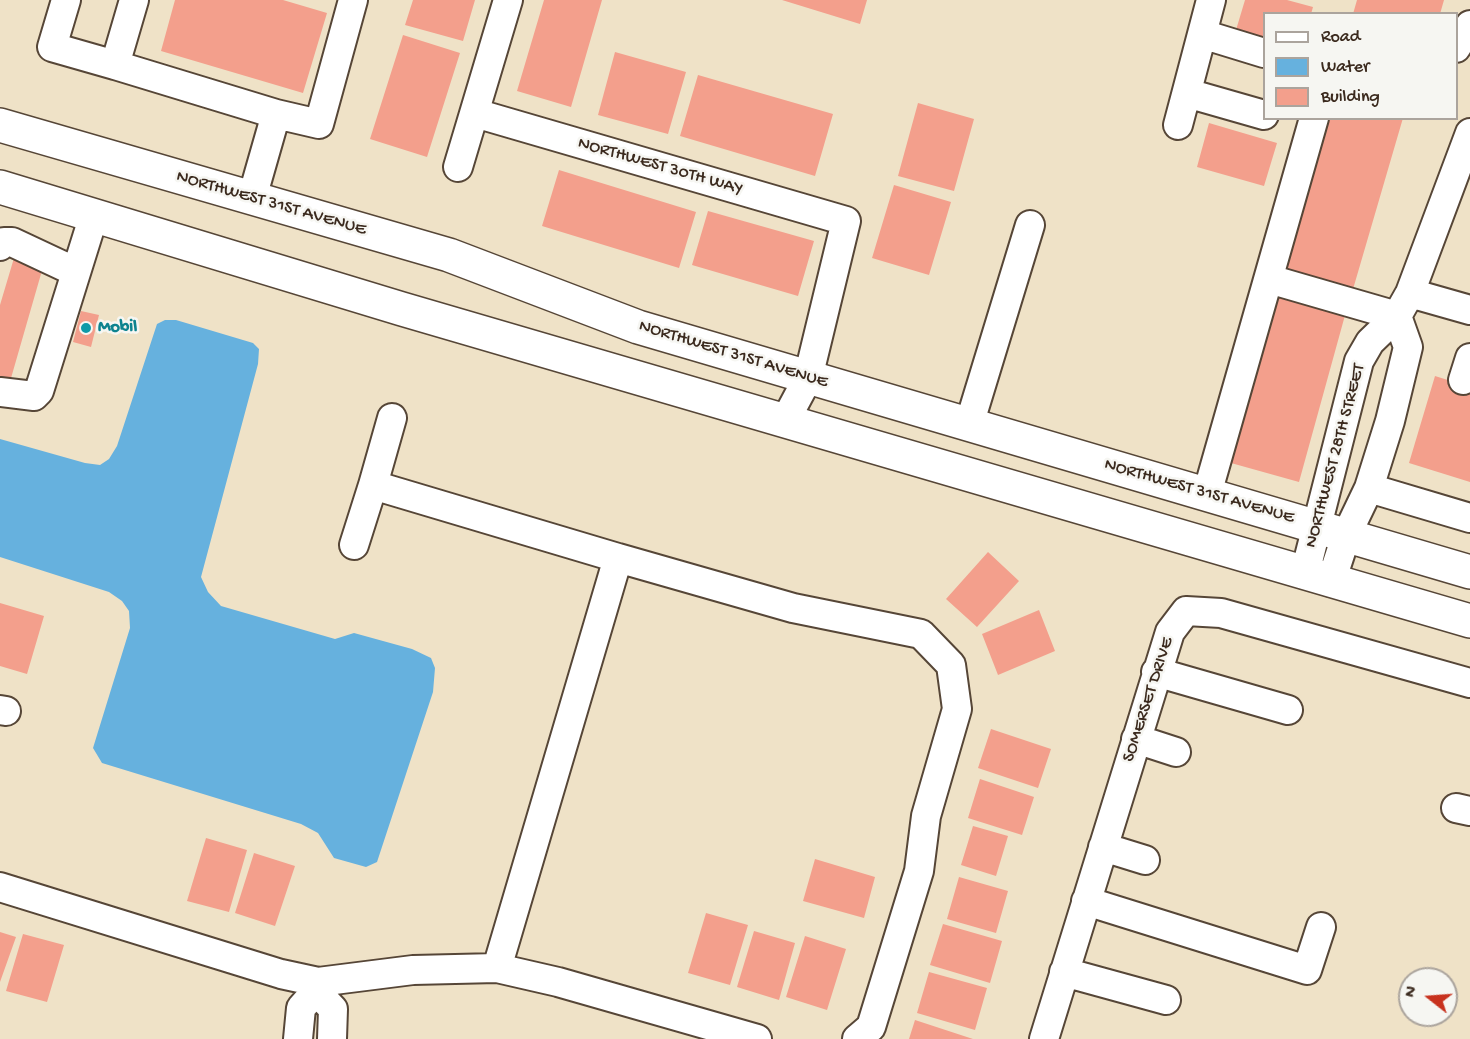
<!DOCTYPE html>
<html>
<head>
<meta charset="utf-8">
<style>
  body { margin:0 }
  #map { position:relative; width:1470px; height:1039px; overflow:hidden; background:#efe2c7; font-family:"Gochi Hand",sans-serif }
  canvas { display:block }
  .legend { position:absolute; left:1263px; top:12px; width:195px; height:108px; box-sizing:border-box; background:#f6f6f2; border:2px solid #aba49d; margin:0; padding:8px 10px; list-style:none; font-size:18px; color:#3b2a1e }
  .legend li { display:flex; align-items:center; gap:12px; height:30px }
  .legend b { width:30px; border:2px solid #aba49d }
  .north { position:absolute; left:1398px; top:967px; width:60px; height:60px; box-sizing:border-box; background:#f6f6f2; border:2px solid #aba49d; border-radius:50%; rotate:287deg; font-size:16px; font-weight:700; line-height:24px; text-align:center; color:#3b2a1e }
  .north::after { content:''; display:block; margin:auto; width:21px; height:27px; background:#c8321e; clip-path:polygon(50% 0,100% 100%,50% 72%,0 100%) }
</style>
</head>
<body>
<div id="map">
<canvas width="1470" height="1039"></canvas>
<ul class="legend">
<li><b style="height:8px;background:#fff"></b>Road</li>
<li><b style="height:16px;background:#66b1de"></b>Water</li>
<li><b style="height:16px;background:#f39f8c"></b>Building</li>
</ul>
<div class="north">N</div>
</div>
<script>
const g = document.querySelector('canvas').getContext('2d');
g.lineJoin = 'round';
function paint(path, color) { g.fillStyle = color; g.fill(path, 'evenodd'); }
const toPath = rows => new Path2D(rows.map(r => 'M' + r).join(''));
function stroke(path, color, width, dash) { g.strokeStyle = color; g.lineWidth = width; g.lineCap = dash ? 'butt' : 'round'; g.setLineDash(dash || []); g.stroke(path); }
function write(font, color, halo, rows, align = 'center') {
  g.font = font + ' "Gochi Hand",sans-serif'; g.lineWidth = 5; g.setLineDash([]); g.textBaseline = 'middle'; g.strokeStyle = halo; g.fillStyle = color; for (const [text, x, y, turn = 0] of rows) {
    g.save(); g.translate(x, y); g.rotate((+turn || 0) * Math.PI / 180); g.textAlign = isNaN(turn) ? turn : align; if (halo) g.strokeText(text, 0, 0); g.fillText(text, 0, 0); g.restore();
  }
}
paint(toPath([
  [165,320,176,320,253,343,259,349,258,364,201,577,208,592,221,606,335,639,354,633,412,649,431,658,435,668,433,692,377,862,366,867,334,858,318,833,301,824,102,763,93,748,130,628,129,611,122,601,109,592,0,557,0,439,85,463,100,465,109,459,117,446,157,324]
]), '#66b1de');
paint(toPath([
  [175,0,283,0,327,13,303,93,161,51],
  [413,0,475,0,463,41,405,25],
  [544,0,602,0,571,107,517,91],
  [782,0,867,0,860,24],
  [1245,0,1287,0,1313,7,1311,14,1264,14,1264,38,1236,30],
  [1357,0,1444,0,1440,14,1353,14],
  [403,35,460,53,427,157,370,139],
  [615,52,686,72,668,134,598,115],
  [698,75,833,114,815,176,680,136],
  [918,103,974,119,954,191,898,176],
  [1330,118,1403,118,1351,296,1283,276],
  [1209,123,1277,143,1264,186,1197,167],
  [559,170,696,212,679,268,542,226],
  [894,185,951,202,929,275,872,258],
  [708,211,814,241,798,296,692,265],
  [14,258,43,267,7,392,0,390,0,305],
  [1280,289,1347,308,1299,482,1231,463],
  [81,311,99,315,91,347,73,342],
  [1435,376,1470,387,1470,482,1409,463],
  [988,552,1019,581,977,627,946,599],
  [0,603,44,616,27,674,0,666],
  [1039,610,1055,651,998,675,982,634],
  [991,729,1051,749,1038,788,978,768],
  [980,779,1034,797,1022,835,968,818],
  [973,826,1008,836,996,876,961,865],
  [206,838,247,850,229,912,187,901],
  [254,853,295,866,275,926,235,913],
  [815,859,875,877,864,918,803,901],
  [959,877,1008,891,996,933,947,919],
  [706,913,748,925,730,985,688,973],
  [943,924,1002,941,990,983,930,965],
  [754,931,795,943,779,1000,737,987],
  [0,932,16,937,0,982],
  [23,934,64,945,47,1002,6,991],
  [805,936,846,949,827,1010,786,997],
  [929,972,987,988,975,1030,917,1013],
  [915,1020,973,1039,909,1039]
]), '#f39f8c');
const minor = toPath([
  [66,0,52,47,115,65],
  [134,0,115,65,276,114],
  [1202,34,1264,53],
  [1456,48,1470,25],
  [1187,93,1264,115],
  [475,113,846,221,808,378,785,421],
  [1178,125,1211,0],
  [458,167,508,0],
  [252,198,276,114,319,124,353,0],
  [0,246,4,242,12,242,76,272],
  [1269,279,1397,316],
  [1410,293,1470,310],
  [1463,380,1470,358],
  [0,392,34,396,39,391,94,215],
  [392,418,373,485,618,558],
  [969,425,1030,225],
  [1369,488,1470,518],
  [1207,494,1314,118],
  [354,545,373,485],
  [1305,573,1359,361,1370,342,1397,316,1410,293,1470,133],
  [1331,582,1346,536,1369,488,1390,421,1408,347,1397,316],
  [1156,672,1288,710],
  [0,710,6,711],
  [1136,739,1176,752],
  [1456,808,1470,811],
  [1103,847,1145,860],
  [0,887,281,974,318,982],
  [1086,901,1307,970,1321,927],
  [497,968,618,558,793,608,921,634,951,665,957,709,926,816,919,871,871,1027,857,1039],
  [1064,972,1166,1000],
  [316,991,333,1009,332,1039],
  [298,1039,301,1008,316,991,318,982,413,970,497,968,558,982,757,1039],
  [1044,1039,1170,632,1186,611,1221,613,1470,683]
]);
const major = toPath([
  [0,125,449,255,638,327,689,342,1470,572],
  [0,187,402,309,1470,621]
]);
stroke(minor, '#564637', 32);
stroke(major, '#564637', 36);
stroke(minor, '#fff', 28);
stroke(major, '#fff', 33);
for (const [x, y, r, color] of [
  [86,328,6,"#0f9aa8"]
]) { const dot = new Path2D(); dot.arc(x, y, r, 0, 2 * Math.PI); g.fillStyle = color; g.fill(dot); stroke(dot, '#f6f6f2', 2); }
write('18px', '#3b2a1e', '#f6f6f2', [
  ["NORTHWEST 30TH WAY",660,167,16],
  ["NORTHWEST 31ST AVENUE",271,204,16],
  ["NORTHWEST 31ST AVENUE",733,355,17],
  ["NORTHWEST 28TH STREET",1336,456,-75],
  ["NORTHWEST 31ST AVENUE",1199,492,16],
  ["SOMERSET DRIVE",1149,700,-72]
]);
write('bold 18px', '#0d838f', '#f6f6f2', [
  ["Mobil",98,328]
], 'left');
</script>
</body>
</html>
